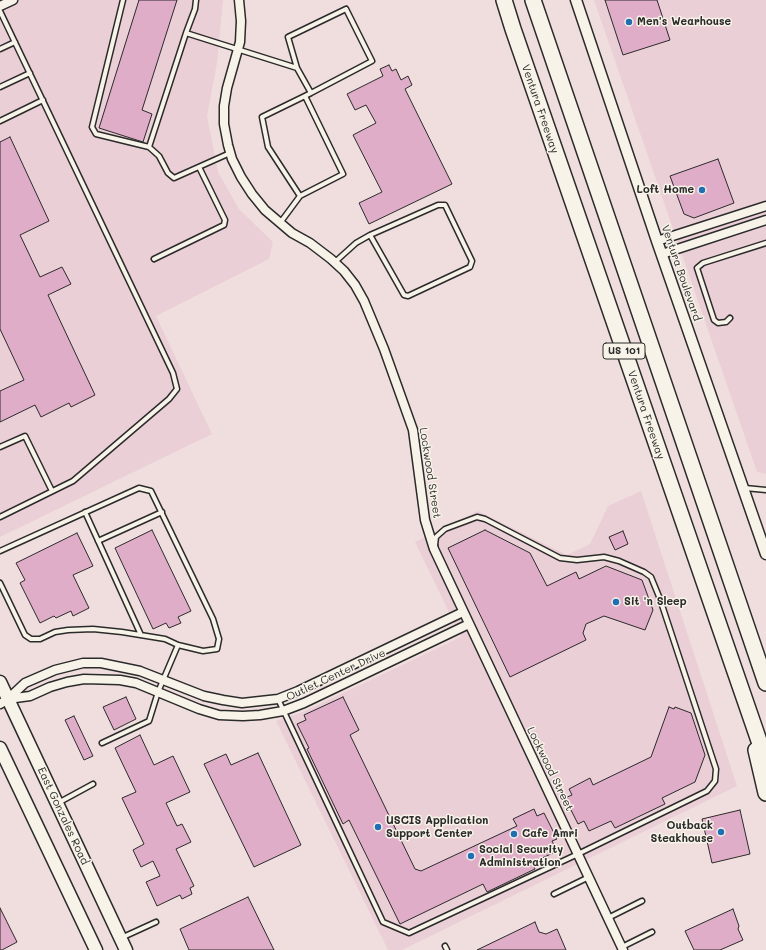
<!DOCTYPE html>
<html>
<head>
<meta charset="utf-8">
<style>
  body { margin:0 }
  canvas { display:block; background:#f0dede }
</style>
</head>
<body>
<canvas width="766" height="950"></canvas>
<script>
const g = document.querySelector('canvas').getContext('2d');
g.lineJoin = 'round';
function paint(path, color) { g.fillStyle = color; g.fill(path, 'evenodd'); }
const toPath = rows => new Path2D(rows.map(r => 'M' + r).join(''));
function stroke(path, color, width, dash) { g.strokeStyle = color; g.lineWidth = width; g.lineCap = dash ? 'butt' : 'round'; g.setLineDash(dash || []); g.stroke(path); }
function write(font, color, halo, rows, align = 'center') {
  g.font = font + ' Mali,sans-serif'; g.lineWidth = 3; g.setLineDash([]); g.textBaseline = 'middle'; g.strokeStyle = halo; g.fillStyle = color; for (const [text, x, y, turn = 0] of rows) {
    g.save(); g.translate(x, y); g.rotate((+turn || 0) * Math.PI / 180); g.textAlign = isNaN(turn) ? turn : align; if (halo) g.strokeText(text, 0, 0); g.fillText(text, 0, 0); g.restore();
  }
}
paint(toPath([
  [0,0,223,0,217,63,207,116,218,172,239,209,273,242,269,259,156,316,212,434,0,537],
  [594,0,766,0,766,474,757,472],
  [641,491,737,786,402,950,388,950,276,721,303,712,461,637,415,542,478,511,567,555,590,544,608,506]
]), '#ebcfd7');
const building = toPath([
  [139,0,177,0,142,110,152,114,143,142,99,128,139,0],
  [605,0,657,0,670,40,623,55,605,0],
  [389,65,392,71,396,69,401,80,408,76,412,85,405,89,452,184,369,224,359,203,382,192,353,135,376,123,366,105,355,110,347,94,383,76,380,69,389,65],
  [10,137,49,221,20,235,40,277,62,267,71,284,48,295,95,395,71,407,69,403,41,417,35,405,0,422,0,391,24,380,0,329,0,142,10,137],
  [718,159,734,203,694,218,684,214,670,176,718,159],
  [152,530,191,611,178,617,181,623,169,628,166,623,153,629,115,548,152,530],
  [485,530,530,553,547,586,576,572,579,579,606,566,642,580,653,610,645,630,604,616,586,624,583,633,586,640,510,677,448,548,485,530],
  [623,531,628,544,615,550,609,537,623,531],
  [77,533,93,566,73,575,89,608,73,616,71,611,56,618,54,616,40,623,20,583,25,580,16,563,77,533],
  [126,697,136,719,114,730,103,707,126,697],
  [343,697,359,730,350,735,415,869,421,871,517,826,513,819,534,809,537,816,544,813,557,839,552,841,557,851,532,863,535,869,487,892,483,884,400,924,349,820,343,824,307,749,309,748,297,724,306,720,304,715,343,697],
  [669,707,674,709,675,707,691,713,705,755,695,782,662,798,665,804,615,828,611,821,589,831,584,821,578,824,565,798,572,795,569,789,590,778,593,785,651,757,669,707],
  [74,716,93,756,84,760,65,720,74,716],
  [140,735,154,765,173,756,190,792,166,803,177,826,182,824,191,842,176,849,194,886,190,888,192,894,182,899,180,895,157,906,146,882,160,876,153,861,141,867,133,850,144,844,122,798,136,792,115,748,140,735],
  [258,753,301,845,254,867,204,764,226,754,231,765,258,753],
  [740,810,750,854,712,863,702,819,740,810],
  [248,897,274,950,189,950,180,929,248,897],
  [0,908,17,942,2,950,0,950,0,908],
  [733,909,739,926,738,929,743,940,720,950,694,950,685,931,733,909],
  [535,922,539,932,546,934,557,929,566,950,477,950,535,922]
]);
paint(building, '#e0adc8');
stroke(building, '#2b2b2b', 1);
const service = toPath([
  [123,0,92,127,96,134,149,147,186,33,195,9,196,0],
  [346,9,372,61,311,93,297,68,288,37,346,9],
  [0,11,173,373,177,389,169,399,73,481,0,517],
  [186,33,297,68],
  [0,49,15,42],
  [0,87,30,73],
  [305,96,343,174,300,196,268,147,262,117,305,96,311,93],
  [0,121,43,100],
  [149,147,159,156,168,173,174,178,230,153],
  [280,223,300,196],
  [154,259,224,225,225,220,199,167],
  [335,262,356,243,370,235,377,232,438,205,445,205,472,261,470,267,408,296,404,295,370,235],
  [730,318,726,322,718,323,714,320,697,268,703,263,766,243],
  [0,447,25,436,52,491],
  [745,488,766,490],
  [85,512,141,635],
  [98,541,162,512],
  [0,551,139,488,151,491,213,619,219,639,217,649,203,651,178,645,165,639,122,632,93,629,68,630,55,632,40,639,31,639,25,635,0,583],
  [278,699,383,922,409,933,578,854,707,791,715,781,716,769,660,599,651,577,644,572,619,561,604,557,577,560,560,558,485,519,477,517,445,529,436,537,435,545],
  [102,743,149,721,158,692,178,645],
  [58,803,93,784],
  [554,894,589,877],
  [608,918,642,901],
  [121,938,156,922],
  [445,946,447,950],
  [622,947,652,932]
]);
const minor = toPath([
  [239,0,241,21,240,42,227,88,224,106,224,124,228,145,232,159,241,177,252,194,265,210,292,233,310,243,331,259,344,271,355,285,364,301,384,349,413,430,425,520,434,549,623,950],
  [0,6,13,0],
  [657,241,766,206],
  [662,254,766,220],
  [8,699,30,696,50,687,67,682,84,679,120,680,136,683,199,709,219,715,243,716,260,715,283,711,304,703,469,624],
  [0,704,8,699,25,683,55,670,83,663,101,663,140,671,204,696,223,700,242,703,278,699,298,691,463,612]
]);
const tertiary = toPath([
  [576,0,657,241,766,554]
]);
const secondary = toPath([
  [0,682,126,950],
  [0,748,96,950]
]);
const motorway = toPath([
  [504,0,513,29,766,761],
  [533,0,766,683],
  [756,750,766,793]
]);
stroke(service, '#2b2b2b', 7);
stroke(minor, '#2b2b2b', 11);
stroke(tertiary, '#2b2b2b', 13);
stroke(secondary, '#2b2b2b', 15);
stroke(motorway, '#2b2b2b', 18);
stroke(service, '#f7f3e8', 4);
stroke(minor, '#f7f3e8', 8);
stroke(tertiary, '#f7f3e8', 10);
stroke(secondary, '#f7f3e8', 12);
stroke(motorway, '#f7f3e8', 15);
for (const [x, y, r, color] of [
  [629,22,4,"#1f6fb2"],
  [702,190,4,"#1f6fb2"],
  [616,602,4,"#1f6fb2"],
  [378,827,4,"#1f6fb2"],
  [721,832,4,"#1f6fb2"],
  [514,834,4,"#1f6fb2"],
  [471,856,4,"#1f6fb2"]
]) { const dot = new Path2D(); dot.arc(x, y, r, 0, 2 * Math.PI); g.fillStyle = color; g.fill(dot); stroke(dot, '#f7f3e8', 1.5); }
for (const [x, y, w] of [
  [624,351,42]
]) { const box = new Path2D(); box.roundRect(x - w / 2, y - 8, w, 16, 3); g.fillStyle = '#f7f3e8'; g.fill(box); stroke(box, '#2b2b2b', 1); }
write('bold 10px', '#2b2b2b', null, [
  ["US 101",624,351]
]);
write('bold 11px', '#2b2b2b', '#f7f3e8', [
  ["Men's Wearhouse",637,22],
  ["Loft Home",694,190,"right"],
  ["Sit 'n Sleep",624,602],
  ["USCIS Application",386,821],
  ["Support Center",386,834],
  ["Outback",713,826,"right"],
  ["Steakhouse",713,839,"right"],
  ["Cafe Amri",522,834],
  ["Social Security",479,850],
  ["Administration",479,863]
], 'left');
write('11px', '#2b2b2b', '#f7f3e8', [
  ["Ventura Freeway",540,109,71],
  ["Ventura Boulevard",681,273,71],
  ["Ventura Freeway",646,415,71],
  ["Lockwood Street",430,473,81],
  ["Outlet Center Drive",336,675,-25],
  ["Lockwood Street",550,769,64],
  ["East Gonzales Road",63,816,65]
]);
</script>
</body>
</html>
